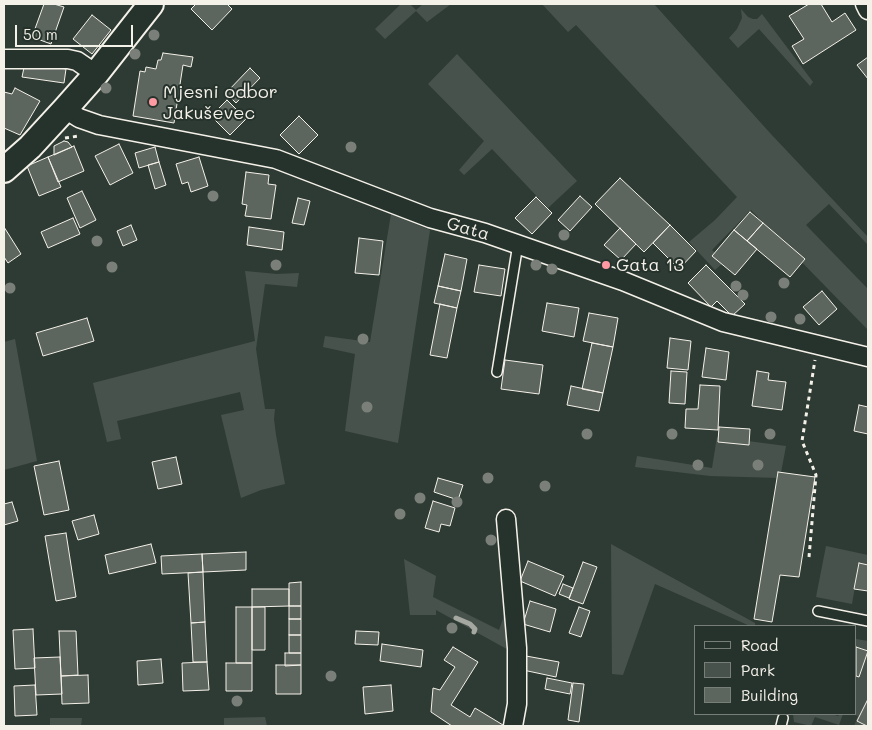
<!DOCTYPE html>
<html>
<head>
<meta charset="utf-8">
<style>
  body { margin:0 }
  #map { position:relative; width:872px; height:730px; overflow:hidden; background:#2e3b34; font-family:Mali,sans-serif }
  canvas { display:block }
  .frame { position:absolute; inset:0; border:5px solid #f4f1e8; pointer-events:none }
  .legend { position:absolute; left:694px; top:625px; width:162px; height:90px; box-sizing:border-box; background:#26332d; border:1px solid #787f78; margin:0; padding:6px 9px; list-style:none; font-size:15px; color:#f4f1e8 }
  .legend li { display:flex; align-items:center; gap:10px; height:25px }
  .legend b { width:25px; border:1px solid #787f78 }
  .scale { position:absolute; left:15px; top:25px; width:118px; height:22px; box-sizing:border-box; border:2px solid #f4f1e8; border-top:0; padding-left:6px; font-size:15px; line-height:18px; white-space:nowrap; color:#f4f1e8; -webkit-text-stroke:4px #26332d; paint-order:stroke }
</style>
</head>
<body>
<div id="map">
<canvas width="872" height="730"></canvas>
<div class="frame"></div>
<ul class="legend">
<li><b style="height:6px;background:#26332d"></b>Road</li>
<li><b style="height:14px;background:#48524c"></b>Park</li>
<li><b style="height:14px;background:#5c655e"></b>Building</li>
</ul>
<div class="scale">50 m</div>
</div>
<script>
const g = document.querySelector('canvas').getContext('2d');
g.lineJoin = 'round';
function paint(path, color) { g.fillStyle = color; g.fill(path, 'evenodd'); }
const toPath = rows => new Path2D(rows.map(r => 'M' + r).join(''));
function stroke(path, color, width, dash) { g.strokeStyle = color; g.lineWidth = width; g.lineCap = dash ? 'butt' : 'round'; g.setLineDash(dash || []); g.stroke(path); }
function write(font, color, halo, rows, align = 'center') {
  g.font = font + ' Mali,sans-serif'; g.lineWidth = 4; g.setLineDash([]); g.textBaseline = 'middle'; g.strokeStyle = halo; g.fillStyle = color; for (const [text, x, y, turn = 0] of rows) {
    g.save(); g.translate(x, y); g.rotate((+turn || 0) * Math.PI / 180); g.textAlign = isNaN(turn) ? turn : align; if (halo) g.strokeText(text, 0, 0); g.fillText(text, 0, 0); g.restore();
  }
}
paint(toPath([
  [401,4,410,4,416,10,423,4,451,4,427,22,416,11,385,39,375,29],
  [542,4,654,4,770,133,868,237,868,245,829,204,806,225,868,289,868,330,751,210,712,250,724,262,715,270,689,242,715,220,737,197,576,25,568,32],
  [741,9,748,17,753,19,757,19,762,14,813,82,810,86,759,29,738,48,729,38,737,29,742,18],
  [457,54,577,181,548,208,492,149,464,175,459,170,484,141,428,84],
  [391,214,430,230,398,443,345,431,355,354,323,347,325,336,370,342],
  [245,271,277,274,299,273,297,287,265,284,256,349,265,409,275,409,274,419,276,435,285,484,261,490,241,498,221,415,244,410,240,392,117,421,121,439,107,442,93,383,255,341],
  [15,339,37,461,4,470,4,342],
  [717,437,786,446,780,478,710,476,635,467,637,456,712,468],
  [611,544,755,623,755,626,750,626,655,584,623,675,612,674],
  [826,546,868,555,868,565,859,563,852,604,816,597],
  [404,559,436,576,433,597,499,630,505,613,512,617,514,653,436,610,436,615,410,615],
  [856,639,868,641,868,699,857,721,867,726,854,726,858,716,852,714,856,714,856,676,859,677,868,651,856,647],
  [793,714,831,714,838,716,840,714,843,714,839,725,815,717,811,726,794,722],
  [265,717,267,726,224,726,224,718],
  [50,718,82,718,81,726,50,726]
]), '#48524c');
stroke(toPath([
  [456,618,470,624,475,629,474,632]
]), '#a4a8a0', 5);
const building = toPath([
  [44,4,54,4,64,7,51,44,32,37,44,4],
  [196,4,227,4,232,9,212,30,191,9,196,4],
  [809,4,821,4,832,22,845,13,856,30,803,64,792,46,804,39,789,16,809,4],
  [92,15,111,30,92,54,73,39,92,15],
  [163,53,193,57,191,67,183,65,174,123,133,116,140,71,145,72,146,67,156,69,158,60,161,60,163,53],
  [868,57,868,79,857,65,868,57],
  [25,63,66,69,64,83,22,77,25,63],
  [250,68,260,78,236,103,226,93,250,68],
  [15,88,40,101,20,135,4,128,4,92,12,94,15,88],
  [227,100,246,119,230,135,211,116,227,100],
  [299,116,318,135,299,154,280,135,299,116],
  [64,141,68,142,72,147,54,155,54,146,64,141],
  [119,144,133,173,110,185,95,156,119,144],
  [74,146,84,171,58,182,48,157,74,146],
  [155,147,159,162,139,168,135,153,155,147],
  [48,157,61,187,39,196,27,166,48,157],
  [199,157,208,186,191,192,188,182,182,184,176,164,199,157],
  [159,162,166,185,155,189,148,165,159,162],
  [246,172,269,175,268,184,276,185,271,219,245,216,247,205,242,204,246,172],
  [620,178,670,225,644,252,595,204,620,178],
  [82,191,96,220,80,228,67,198,82,191],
  [580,196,592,207,570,231,558,220,580,196],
  [536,197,552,213,532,234,515,218,536,197],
  [298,198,310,201,304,225,292,223,298,198],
  [750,212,763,223,747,241,734,230,750,212],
  [73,218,80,234,48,248,41,232,73,218],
  [763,223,805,259,790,277,747,241,763,223],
  [131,225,137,240,123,246,117,231,131,225],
  [670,225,696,251,679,269,653,243,670,225],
  [4,227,21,254,8,263,4,257,4,227],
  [249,227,284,232,282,250,247,245,249,227],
  [620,228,636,244,621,260,604,245,620,228],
  [734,230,757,249,735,275,712,256,734,230],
  [359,238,383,241,379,275,355,273,359,238],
  [445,254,467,259,461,291,438,286,445,254],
  [479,265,505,269,501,296,474,292,479,265],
  [706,265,745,304,732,316,717,301,711,307,688,283,706,265],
  [438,286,461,291,457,308,434,303,438,286],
  [822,291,837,309,819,325,803,307,822,291],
  [547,303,579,308,574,337,542,331,547,303],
  [440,304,457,308,447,358,430,355,440,304],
  [589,313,618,318,613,347,583,341,589,313],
  [87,318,94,341,43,356,36,333,87,318],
  [670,338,691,341,688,370,667,368,670,338],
  [592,343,613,347,603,393,582,389,592,343],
  [706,348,729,352,726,380,702,377,706,348],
  [505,360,543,365,539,394,501,389,505,360],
  [671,371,687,372,685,404,669,403,671,371],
  [757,371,769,373,768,380,786,382,782,410,752,406,757,371],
  [700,385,720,386,718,430,685,428,686,409,698,409,700,385],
  [571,386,603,393,599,411,567,405,571,386],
  [859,405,868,407,868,434,854,431,859,405],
  [719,427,750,429,749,445,718,442,719,427],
  [176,457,182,484,158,489,152,462,176,457],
  [59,461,69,510,44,515,34,466,59,461],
  [778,472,815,477,799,577,780,575,772,622,754,619,778,472],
  [438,478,463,485,458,500,434,492,438,478],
  [433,501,455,508,450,526,441,524,439,532,425,528,433,501],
  [12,502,18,521,4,525,4,504,12,502],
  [94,515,99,534,78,540,72,521,94,515],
  [66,533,76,597,56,601,45,536,66,533],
  [151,544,156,563,109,574,105,555,151,544],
  [246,552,246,570,203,572,202,554,246,552],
  [202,554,203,572,162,574,161,556,202,554],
  [528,561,564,576,555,596,520,581,528,561],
  [583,562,597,567,583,604,569,599,583,562],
  [859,563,868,565,868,591,854,589,859,563],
  [203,572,205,622,191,623,188,573,203,572],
  [301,582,301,606,289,606,289,583,301,582],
  [563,584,573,588,569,598,559,594,563,584],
  [252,589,289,589,289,606,252,607,252,589],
  [530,601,556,609,550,632,523,624,530,601],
  [289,606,301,606,301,619,289,619,289,606],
  [236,607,252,607,252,663,236,663,236,607],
  [252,607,265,607,265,650,252,650,252,607],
  [579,607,590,611,581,637,569,633,579,607],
  [289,619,301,619,301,635,289,635,289,619],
  [205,622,207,662,193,662,191,623,205,622],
  [33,629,35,668,15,669,13,630,33,629],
  [59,631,76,631,78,675,61,676,59,631],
  [356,631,379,632,378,645,355,644,356,631],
  [289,635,301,635,301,653,289,653,289,635],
  [382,644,423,650,421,667,380,661,382,644],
  [453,647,478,662,451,705,470,717,475,708,503,725,502,726,452,726,431,712,433,688,440,690,455,667,444,660,453,647],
  [856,647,868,651,859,677,856,676,856,647],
  [285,653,301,653,301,665,285,666,285,653],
  [526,656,559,662,556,677,523,670,526,656],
  [60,657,62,694,36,695,34,658,60,657],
  [161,659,163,683,138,685,137,661,161,659],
  [207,662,209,690,183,691,182,663,207,662],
  [226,663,252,663,252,691,226,691,226,663],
  [276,665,301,665,301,694,276,694,276,665],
  [88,675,89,703,62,704,61,676,88,675],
  [547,678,572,683,570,694,545,689,547,678],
  [573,683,584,684,579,722,568,720,573,683],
  [35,685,37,715,15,716,14,686,35,685],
  [391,685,393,711,365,714,363,687,391,685],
  [868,699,868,726,867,726,857,721,868,699]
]);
paint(building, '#5c655e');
stroke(building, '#f4f1e8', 1);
const service = toPath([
  [497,372,518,244],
  [818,611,868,621],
  [781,726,783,718]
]);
const minor = toPath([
  [865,4,868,10],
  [4,59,68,59,77,61,96,74],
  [65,109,79,118,99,125,276,159,430,218,485,233,623,281,723,322,868,357],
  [506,519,517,648,517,704,513,726]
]);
const secondary = toPath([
  [4,170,30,147,65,109,96,74,151,4]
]);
stroke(service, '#f4f1e8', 12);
stroke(minor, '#f4f1e8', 21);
stroke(secondary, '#f4f1e8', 28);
stroke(toPath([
  [65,138,79,136],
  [809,557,816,475,802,441,815,360]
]), '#f4f1e8', 3, [4, 4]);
stroke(service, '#26332d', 9);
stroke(minor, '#26332d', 18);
stroke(secondary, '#26332d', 24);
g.fillStyle = '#7a8079';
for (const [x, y] of [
  [154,35],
  [135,54],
  [106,88],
  [351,147],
  [213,196],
  [564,235],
  [97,241],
  [276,265],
  [536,265],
  [112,267],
  [552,269],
  [784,283],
  [736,286],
  [10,288],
  [743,295],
  [771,317],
  [800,319],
  [363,339],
  [367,407],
  [587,434],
  [672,434],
  [770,434],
  [698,465],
  [758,465],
  [488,478],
  [545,486],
  [420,498],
  [457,502],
  [400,514],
  [491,540],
  [452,628],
  [331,676],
  [237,701]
]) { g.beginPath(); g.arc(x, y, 5.5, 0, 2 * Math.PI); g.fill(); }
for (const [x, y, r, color] of [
  [153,102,5,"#ff9aa2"],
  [606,265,5,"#ff9aa2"]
]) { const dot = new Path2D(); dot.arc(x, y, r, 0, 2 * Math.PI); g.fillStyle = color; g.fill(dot); stroke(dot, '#26332d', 2); }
write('18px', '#f4f1e8', '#26332d', [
  ["Mjesni odbor",163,92],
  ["Jakuševec",163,113],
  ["Gata 13",616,265]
], 'left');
write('18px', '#f4f1e8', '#26332d', [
  ["Gata",468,229,16]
]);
</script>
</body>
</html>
